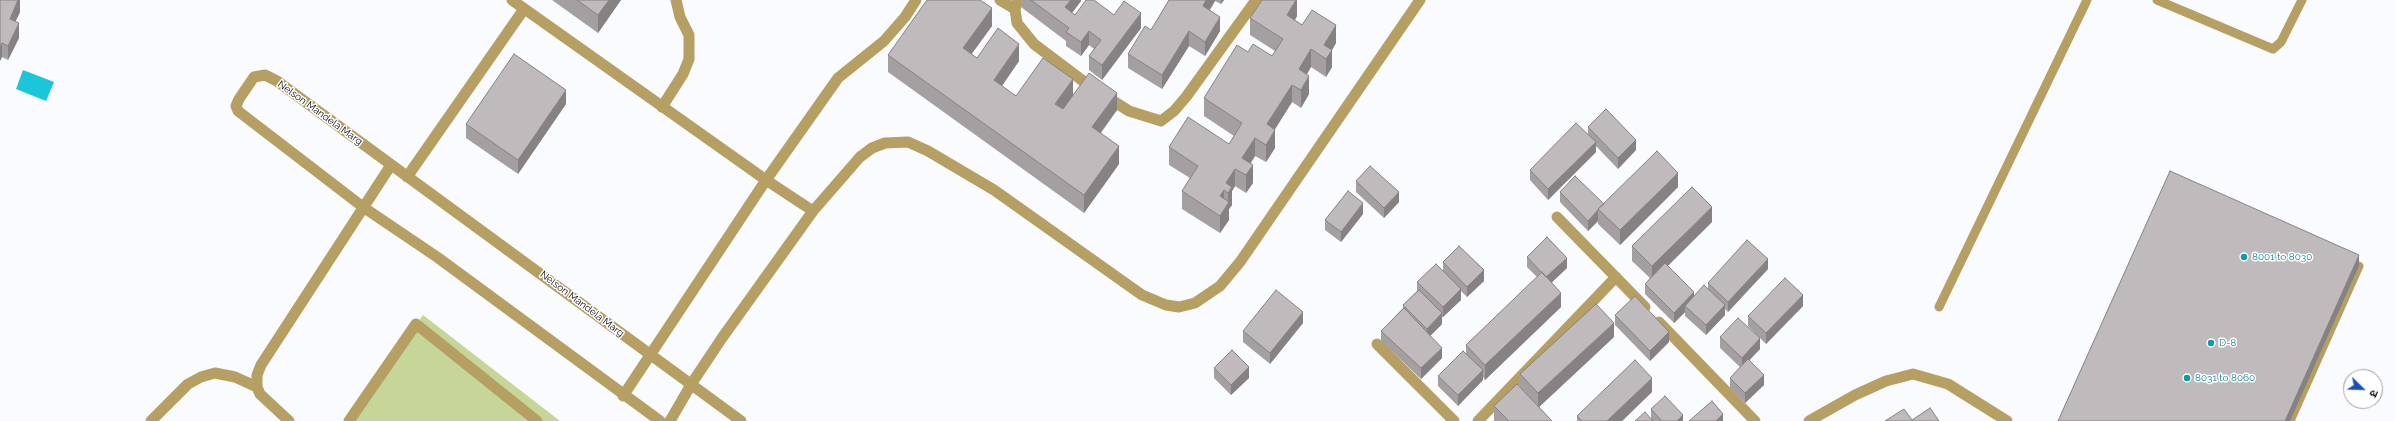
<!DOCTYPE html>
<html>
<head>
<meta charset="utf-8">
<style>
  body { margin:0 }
  #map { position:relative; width:2395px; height:421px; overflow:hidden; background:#fafbfe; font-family:Raleway,"Noto Sans Devanagari",sans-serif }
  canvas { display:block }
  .north { position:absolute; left:2343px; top:369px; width:40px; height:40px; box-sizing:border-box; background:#fff; border:1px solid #9e9e9f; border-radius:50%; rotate:113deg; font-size:11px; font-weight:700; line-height:16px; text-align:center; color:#0d0d0f }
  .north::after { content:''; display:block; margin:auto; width:14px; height:18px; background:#1a4fbb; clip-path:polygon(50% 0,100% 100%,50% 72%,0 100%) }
</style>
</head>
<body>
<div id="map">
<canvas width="2395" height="421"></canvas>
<div class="north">उ</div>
</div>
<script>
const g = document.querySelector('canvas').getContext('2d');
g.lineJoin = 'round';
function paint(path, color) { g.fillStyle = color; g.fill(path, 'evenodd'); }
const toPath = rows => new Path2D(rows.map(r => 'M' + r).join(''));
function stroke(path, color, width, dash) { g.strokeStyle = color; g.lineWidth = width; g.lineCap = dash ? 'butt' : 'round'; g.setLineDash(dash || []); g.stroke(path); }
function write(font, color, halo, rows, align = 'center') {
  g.font = font + ' Raleway,sans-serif'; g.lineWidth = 3; g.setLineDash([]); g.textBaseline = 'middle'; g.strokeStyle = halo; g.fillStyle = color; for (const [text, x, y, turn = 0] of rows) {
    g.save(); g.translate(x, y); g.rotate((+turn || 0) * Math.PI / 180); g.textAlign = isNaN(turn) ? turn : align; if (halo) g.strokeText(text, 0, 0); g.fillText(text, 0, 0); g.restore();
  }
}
paint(toPath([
  [423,315,560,421,347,421]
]), '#c5d698');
paint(toPath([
  [23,70,54,82,46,101,16,89]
]), '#1bc6da');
stroke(toPath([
  [2157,0,2273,49,2281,42,2302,0],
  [1939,307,2087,0],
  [2290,421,2359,266]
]), '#b69f63', 9);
stroke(toPath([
  [349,421,416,324,537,421]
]), '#b69f63', 11);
stroke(toPath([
  [512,0,766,180,813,211],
  [1000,0,1015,9],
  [1018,0,1015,9,1017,23,1034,44,1091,87,1129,111,1161,121,1174,111,1186,97,1256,0],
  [662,107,683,74,689,59,689,35,680,17,676,0],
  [407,177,524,9],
  [1557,217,1645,307],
  [1659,322,1755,421],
  [1377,344,1454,421],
  [623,396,766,180,838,78,884,41,905,17,916,0],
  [151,421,188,384,201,377,215,373,235,377,257,387],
  [289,421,260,394,257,387,257,375,261,365,391,165],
  [660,421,437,257,363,207,238,111,236,106,239,99,254,77,265,75,277,81,741,421],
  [670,421,692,383,722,338,813,211,860,157,872,148,885,143,908,142,928,151,994,190,1142,295,1166,305,1179,307,1195,303,1220,286,1240,262,1420,0],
  [1478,421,1616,277],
  [1809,421,1855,395,1886,381,1913,374,1948,384,2007,421]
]), '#b69f63', 11);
paint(toPath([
  [0,0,20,0,20,12,15,22,19,38,8,60,2,57,0,61],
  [552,0,621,0,598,33],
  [1021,0,1081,0,1081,1,1072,13,1075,15,1114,15,1141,28,1102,80,1089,70,1089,56,1094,49,1089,45,1081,56,1066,46,1066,41,1021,7],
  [1169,0,1224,0,1221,4,1215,1,1210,10,1220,31,1205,56,1189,46,1162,89,1128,68,1128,54,1151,30],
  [1297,0,1297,16,1295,20,1302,25,1336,43,1332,50,1332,67,1326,77,1311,67,1307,74,1309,94,1301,108,1292,102,1275,129,1275,148,1266,162,1255,156,1250,164,1253,183,1246,193,1235,186,1232,191,1232,205,1229,209,1229,220,1220,233,1182,209,1182,191,1190,178,1169,165,1169,147,1229,144,1234,136,1204,116,1204,98,1248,52,1272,56,1275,51,1250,35,1250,18],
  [992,26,971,54,977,58,1019,61,1002,86,1016,96,1073,95,1117,110,1101,133,1119,164,1084,213,888,72,888,55],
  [566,104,518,174,466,138,466,124],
  [1588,127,1636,150,1618,169,1596,146,1596,152,1548,200,1530,180,1530,170,1588,134],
  [1356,181,1399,202,1384,218,1356,192],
  [1678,187,1620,245,1598,224,1598,221,1588,231,1560,202,1560,192,1604,204],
  [1363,214,1341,242,1325,230,1325,220],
  [1712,222,1668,266,1694,296,1708,289,1708,283,1768,269,1728,312,1725,309,1725,315,1706,335,1685,316,1685,312,1674,323,1645,294,1645,284,1650,278,1632,261,1632,246],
  [1527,257,1567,268,1552,282,1561,307,1485,380,1483,377,1483,380,1458,406,1438,386,1438,376,1466,353,1466,345,1537,277,1527,267],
  [1443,262,1484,281,1467,297,1461,291,1461,300,1443,317,1442,317,1442,324,1430,336,1442,358,1421,379,1381,341,1381,331,1403,308,1403,305,1417,291,1417,282,1443,271],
  [1803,306,1766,344,1748,326,1748,316],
  [1615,315,1669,342,1650,361,1615,325],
  [1303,323,1270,364,1243,342,1243,331],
  [1614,337,1539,407,1552,421,1494,421,1494,406,1520,388,1520,374],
  [1720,337,1760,349,1749,360,1764,385,1745,403,1730,388,1730,378,1740,367,1720,348],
  [1214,368,1249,378,1231,395,1214,378],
  [1652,392,1622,421,1577,421,1577,416],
  [1651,409,1683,421,1635,421,1651,419]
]), '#a4a0a2');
paint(toPath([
  [18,0,20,0,20,12,10,33,10,19],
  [609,0,621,0,598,33,598,15],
  [1071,0,1081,0,1081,1,1065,22,1065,7],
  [1206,0,1215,0,1215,1,1203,20,1203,6],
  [1221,0,1224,0,1221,4],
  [1296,0,1297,0,1297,16,1287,33,1287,15],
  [992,8,992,26,963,66,963,48],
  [1141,13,1141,28,1102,80,1102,65],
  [1220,17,1220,31,1205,56,1205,42],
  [19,23,19,38,8,60,8,46],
  [1336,25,1336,43,1332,50,1332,67,1326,77,1326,59,1324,45],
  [1089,31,1089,45,1081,56,1081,42],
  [1189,31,1189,46,1162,89,1162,75],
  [2,43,2,57,0,61,0,47],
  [1019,44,1019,61,994,97,994,80],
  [1311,49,1311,67,1299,87,1299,69],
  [1309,76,1309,94,1301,108,1301,90],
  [1073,79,1073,97,1055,122,1055,104],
  [1292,85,1292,102,1267,142,1267,124],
  [566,90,566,104,518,174,518,160],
  [1117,93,1117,110,1092,144,1092,127],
  [1275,130,1275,148,1266,162,1266,145],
  [1255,138,1255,156,1244,174,1242,158],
  [1636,140,1636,150,1618,169,1618,158],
  [1596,142,1596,152,1548,200,1548,189],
  [1119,146,1119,164,1084,213,1084,195],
  [1253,165,1253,183,1246,193,1246,175],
  [1235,169,1235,186,1232,191,1232,205,1229,209,1229,220,1220,233,1220,216,1228,203,1228,193,1226,183],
  [1678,173,1678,187,1620,245,1620,230],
  [1224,190,1224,207,1220,196],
  [1399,192,1399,202,1384,218,1384,208],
  [1363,203,1363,214,1341,242,1341,232],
  [1712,207,1712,222,1652,281,1652,266],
  [1598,210,1598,221,1588,231,1588,221],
  [2359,255,2359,266,2290,421,2285,421],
  [1567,258,1567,268,1546,288,1546,277],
  [1768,259,1768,269,1728,312,1728,302],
  [1484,270,1484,281,1467,297,1467,287],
  [1461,289,1461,300,1443,317,1443,307],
  [1694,292,1694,303,1685,306,1685,312,1674,323,1674,313],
  [1561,293,1561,307,1485,380,1485,365],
  [1803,295,1803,306,1766,344,1766,333],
  [1725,305,1725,315,1706,335,1706,325],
  [1303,312,1303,323,1270,364,1270,353],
  [1442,313,1442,324,1427,339,1427,329],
  [1614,323,1614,337,1538,408,1538,393],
  [1669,332,1669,342,1650,361,1650,351],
  [1760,338,1760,349,1742,368,1742,358],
  [1442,348,1442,358,1421,379,1421,368],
  [1249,367,1249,378,1231,395,1231,385],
  [1483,370,1483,380,1458,406,1458,395],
  [1764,375,1764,385,1745,403,1745,393],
  [1652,378,1652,392,1622,421,1607,421],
  [1723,414,1723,421,1716,421],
  [1683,415,1683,421,1677,421]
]), '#868284');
const building = toPath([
  [0,0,18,0,10,19,19,23,8,46,2,43,0,47,0,0],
  [577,0,609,0,598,15,577,0],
  [927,0,980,0,992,8,963,48,977,58,998,28,1019,44,994,80,1016,96,1043,58,1073,79,1055,104,1063,109,1089,73,1117,93,1092,127,1119,146,1084,195,888,55,927,0],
  [1031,0,1071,0,1065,7,1075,15,1086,0,1094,0,1114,15,1124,1,1141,13,1102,65,1089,56,1101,40,1089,31,1081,42,1066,32,1069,28,1031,0],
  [1169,0,1206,0,1203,6,1220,17,1205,42,1189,31,1162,75,1128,54,1145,26,1151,30,1169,0],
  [1262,0,1296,0,1287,15,1302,25,1312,10,1336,25,1324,45,1332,50,1326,59,1311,49,1299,69,1309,76,1301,90,1292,85,1267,124,1275,130,1266,145,1255,138,1242,158,1253,165,1246,175,1235,169,1226,183,1232,187,1228,193,1224,190,1220,196,1229,202,1220,216,1182,191,1198,166,1169,147,1188,117,1229,144,1242,123,1204,98,1237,45,1248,52,1253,44,1272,56,1283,39,1250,18,1262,0],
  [514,54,566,90,518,160,466,124,514,54],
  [1606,109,1636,140,1618,158,1588,127,1606,109],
  [1576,123,1596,142,1548,189,1530,170,1576,123],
  [1657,151,1678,173,1620,230,1598,209,1657,151],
  [1370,166,1399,192,1384,208,1356,181,1370,166],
  [2170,171,2359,255,2285,421,2058,421,2170,171],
  [1575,176,1604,204,1598,209,1598,210,1588,221,1560,192,1575,176],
  [1692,187,1712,207,1652,266,1632,246,1692,187],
  [1348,191,1363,203,1341,232,1325,220,1348,191],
  [1547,237,1567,258,1546,277,1527,257,1547,237],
  [1747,240,1768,259,1728,302,1708,283,1747,240],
  [1459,246,1484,270,1467,287,1443,262,1459,246],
  [1665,263,1694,292,1674,313,1645,284,1665,263],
  [1436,264,1461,289,1443,307,1417,282,1436,264],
  [1542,272,1561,293,1485,365,1466,345,1542,272],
  [1785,278,1803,295,1766,333,1748,316,1785,278],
  [1704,285,1725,305,1706,325,1685,306,1704,285],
  [1276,290,1303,312,1270,353,1243,331,1276,290],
  [1419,290,1442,313,1427,329,1403,305,1419,290],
  [1635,296,1669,332,1650,351,1615,315,1635,296],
  [1596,304,1614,323,1538,393,1520,374,1596,304],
  [1404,308,1442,348,1421,368,1381,331,1404,308],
  [1738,318,1760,338,1742,358,1720,337,1738,318],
  [1232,350,1249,367,1231,385,1214,368,1232,350],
  [1463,351,1483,370,1458,395,1438,376,1463,351],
  [1748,359,1764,375,1745,393,1730,378,1748,359],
  [1635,360,1652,378,1607,421,1582,421,1577,416,1635,360],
  [1517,384,1552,421,1509,421,1494,406,1517,384],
  [1665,396,1683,415,1677,421,1662,421,1651,409,1665,396],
  [1712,401,1723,414,1716,421,1689,421,1712,401],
  [1930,408,1939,421,1885,421,1904,409,1912,420,1930,408],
  [1645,412,1653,421,1635,421,1645,412]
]);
paint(building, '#bfbabc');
stroke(building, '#868284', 1);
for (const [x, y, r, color] of [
  [2244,257,4,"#0f9aa8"],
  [2211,343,4,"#0f9aa8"],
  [2187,378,4,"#0f9aa8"]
]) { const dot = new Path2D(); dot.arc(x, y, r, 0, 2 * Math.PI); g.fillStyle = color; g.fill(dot); stroke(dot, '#fff', 1.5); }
write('10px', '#0d0d0f', '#fff', [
  ["Nelson Mandela Marg",320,113,36],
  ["Nelson Mandela Marg",582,304,37]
]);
write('10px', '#0d838f', '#fff', [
  ["8001 to 8030",2252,257],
  ["D-8",2219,343],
  ["8031 to 8060",2195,378]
], 'left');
</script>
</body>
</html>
